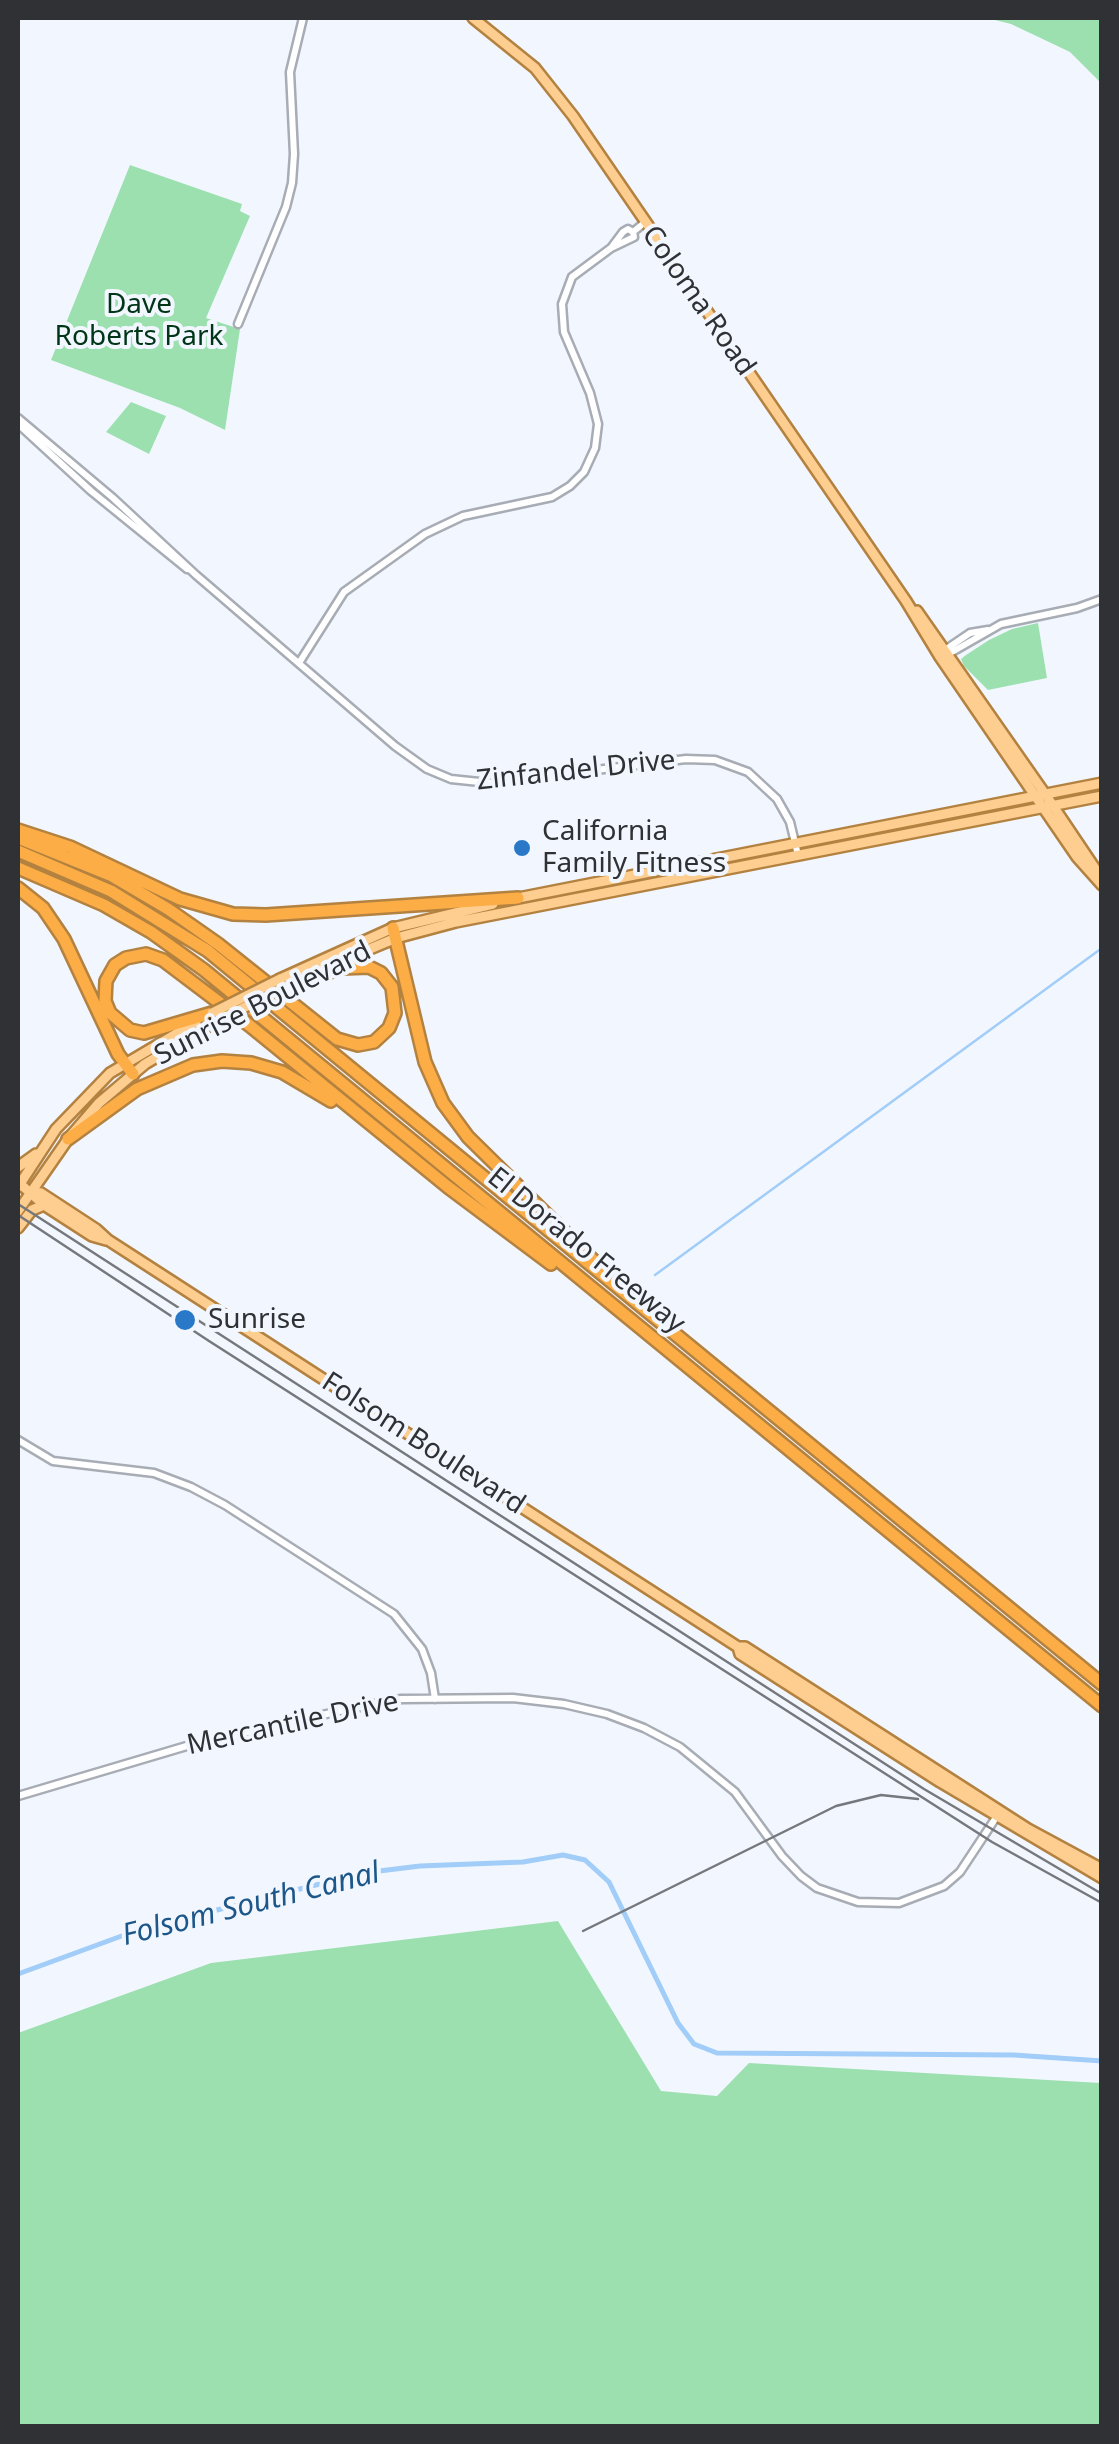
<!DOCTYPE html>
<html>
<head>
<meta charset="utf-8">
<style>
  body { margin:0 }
  #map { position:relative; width:1119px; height:2444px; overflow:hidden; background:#f2f7ff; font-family:"Noto Sans",sans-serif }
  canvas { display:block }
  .frame { position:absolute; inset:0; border:20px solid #2f3134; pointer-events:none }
</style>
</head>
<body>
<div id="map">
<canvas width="1119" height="2444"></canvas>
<div class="frame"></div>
</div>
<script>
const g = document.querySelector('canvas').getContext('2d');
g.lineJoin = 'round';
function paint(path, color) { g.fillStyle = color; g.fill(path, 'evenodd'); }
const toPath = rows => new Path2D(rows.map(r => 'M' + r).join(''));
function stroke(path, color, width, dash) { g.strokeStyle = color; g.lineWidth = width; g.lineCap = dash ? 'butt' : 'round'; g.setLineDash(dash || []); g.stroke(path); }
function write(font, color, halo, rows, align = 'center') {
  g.font = font + ' "Noto Sans",sans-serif'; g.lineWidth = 8; g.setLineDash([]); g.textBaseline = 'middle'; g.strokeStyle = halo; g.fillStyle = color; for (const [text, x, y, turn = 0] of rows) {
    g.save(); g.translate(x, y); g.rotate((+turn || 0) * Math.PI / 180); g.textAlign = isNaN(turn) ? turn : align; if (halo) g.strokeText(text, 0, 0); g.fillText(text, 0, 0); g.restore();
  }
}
paint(toPath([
  [987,18,1101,18,1101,83,1070,52,1011,24],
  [130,165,242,204,240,211,250,216,206,318,240,329,225,430,180,408,51,360],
  [131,402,166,416,149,454,106,432],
  [1038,623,1047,678,988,690,964,666,961,659,966,655,989,640,1012,629],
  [558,1921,661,2091,717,2096,749,2063,1101,2083,1101,2426,18,2426,18,2033,211,1963]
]), '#9de0b0');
stroke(toPath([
  [655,1275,1102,948]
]), '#a1cdf8', 2.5);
stroke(toPath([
  [18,1974,138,1930,363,1873,420,1866,523,1862,563,1855,585,1860,609,1882,678,2023,694,2044,717,2053,1014,2055,1102,2061]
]), '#a1cdf8', 5);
const minor = toPath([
  [633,232,628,229,623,232,611,248,634,237,633,232,644,223],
  [238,324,286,207,292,183,294,154,290,72,303,18],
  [18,418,113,498,196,575,395,746,427,769,451,779,489,783,686,759,715,760,748,772,777,799,790,822,798,855],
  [18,424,91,491,187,569],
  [942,652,970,633,988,630],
  [945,656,1001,624,1077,608,1102,599],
  [299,663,344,592,425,534,463,516,552,497,570,486,584,472,595,448,598,424,590,393,564,332,562,304,572,277,611,248],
  [18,1440,53,1461,154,1473,191,1487,225,1505,394,1614,422,1649,431,1673,435,1699],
  [18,1796,190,1745,344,1710,401,1699,513,1698,564,1704,607,1714,644,1728,680,1747,735,1792,782,1856,801,1876,817,1888,858,1902,899,1903,944,1886,960,1872,997,1816]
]);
const major = toPath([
  [473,18,535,68,573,116,906,601,940,657,1077,857,1102,885],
  [917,611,1045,794,1096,870,1096,878],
  [513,899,1102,783],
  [310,974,396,938,456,922,1102,796],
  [280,979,393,928,493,904],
  [18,1167,36,1154],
  [18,1182,44,1205,92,1236,106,1240],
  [18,1187,56,1129,110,1073,196,1022],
  [31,1191,41,1193,96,1229,108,1240,738,1647,745,1647,1028,1829,1102,1869],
  [18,1211,68,1139,99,1103,145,1064,219,1020],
  [18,1228,32,1210,44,1205],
  [738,1647,740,1654,940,1782,1102,1878]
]);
const highway = toPath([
  [18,830,70,847,180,899,233,914,266,915,518,898],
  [18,838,112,876,168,909,218,944,337,1039,358,1045,374,1042,389,1028,395,1013,392,987,381,973,369,967,342,968,285,987],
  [18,851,111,891,208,951,1102,1684],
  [18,868,104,905,151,932,204,970,1102,1706],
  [18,888,43,908,64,939,118,1054,133,1074],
  [393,928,425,1062,443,1103,468,1137,596,1263],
  [212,1013,144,1033,130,1030,110,1013,105,1001,106,981,115,965,126,958,146,954,163,960,249,1025,448,1187,551,1264],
  [68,1139,137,1089,193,1065,222,1061,251,1063,282,1072,331,1101]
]);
stroke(minor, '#a8acb4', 11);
stroke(major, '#b48240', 14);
stroke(highway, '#b48240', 16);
stroke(minor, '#fff', 6);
stroke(major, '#fdce90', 9);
stroke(highway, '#fcad46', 11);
stroke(toPath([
  [18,1204,924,1789,1102,1894]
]), '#75787d', 2.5);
stroke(toPath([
  [18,1215,209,1341,992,1842,1102,1903],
  [583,1931,836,1806,881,1795,918,1799]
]), '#75787d', 2.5);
const majorBridge = toPath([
  [212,1013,280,979],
  [219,1020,285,987]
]);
stroke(majorBridge, '#b48240', 14, []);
stroke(majorBridge, '#fdce90', 9);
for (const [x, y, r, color] of [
  [522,848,10,"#2a79c8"],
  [185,1320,12,"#2a79c8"]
]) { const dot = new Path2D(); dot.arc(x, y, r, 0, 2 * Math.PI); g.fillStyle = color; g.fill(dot); stroke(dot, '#f2f7ff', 4); }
write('28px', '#2f3134', '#f2f7ff', [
  ["Coloma Road",698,301,55],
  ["Zinfandel Drive",576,771,-6],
  ["Sunrise Boulevard",263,1004,-27],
  ["El Dorado Freeway",586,1251,39],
  ["Folsom Boulevard",423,1444,33],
  ["Mercantile Drive",293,1724,-12]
]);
write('28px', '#003517', '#f2f7ff', [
  ["Dave",139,305],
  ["Roberts Park",139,337]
]);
write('28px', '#2f3134', '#f2f7ff', [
  ["California",542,832],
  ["Family Fitness",542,864],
  ["Sunrise",208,1320]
], 'left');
write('italic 30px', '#1d5789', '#f2f7ff', [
  ["Folsom South Canal",251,1905,-14]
]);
</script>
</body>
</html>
